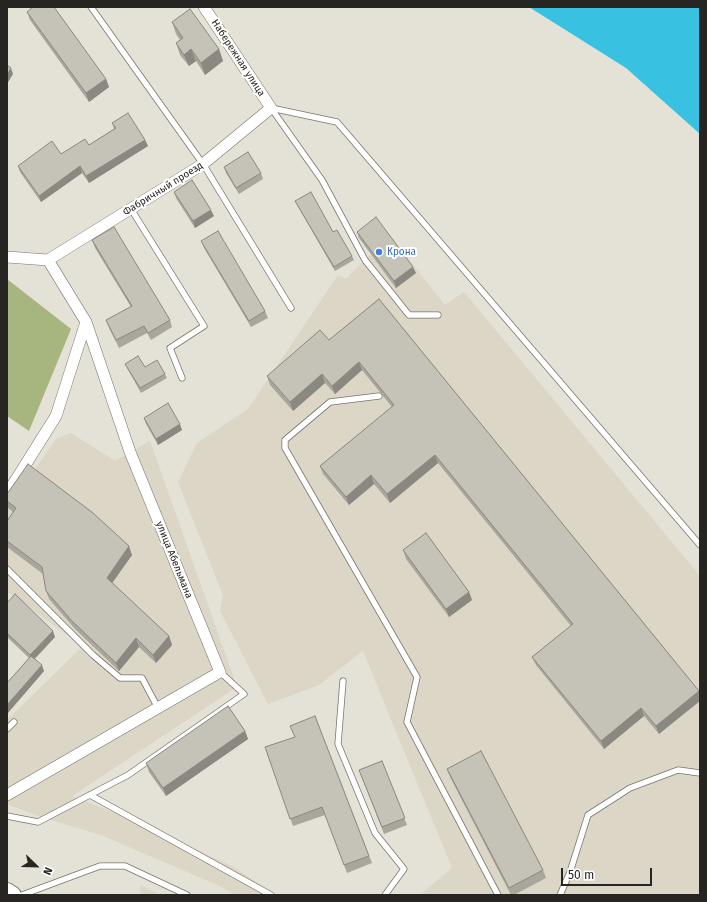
<!DOCTYPE html>
<html>
<head>
<meta charset="utf-8">
<style>
  body { margin:0 }
  #map { position:relative; width:707px; height:902px; overflow:hidden; background:#e4e1d6; font-family:"Fira Sans",sans-serif }
  canvas { display:block }
  .frame { position:absolute; inset:0; border:8px solid #262521; pointer-events:none }
  .north { position:absolute; left:16px; top:846px; width:40px; height:40px; -webkit-text-stroke:3px #fff; paint-order:stroke; rotate:113deg; font-size:11px; font-weight:700; line-height:16px; text-align:center; color:#262521 }
  .north::after { content:''; display:block; margin:auto; width:14px; height:18px; background:#262521; clip-path:polygon(50% 0,100% 100%,50% 72%,0 100%) }
  .scale { position:absolute; left:561px; top:868px; width:91px; height:18px; box-sizing:border-box; border:2px solid #262521; border-top:0; padding-left:5px; font-size:12px; line-height:14px; white-space:nowrap; color:#262521; -webkit-text-stroke:3px #fff; paint-order:stroke }
</style>
</head>
<body>
<div id="map">
<canvas width="707" height="902"></canvas>
<div class="frame"></div>
<div class="north">N</div>
<div class="scale">50 m</div>
</div>
<script>
const g = document.querySelector('canvas').getContext('2d');
g.lineJoin = 'round';
function paint(path, color) { g.fillStyle = color; g.fill(path, 'evenodd'); }
const toPath = rows => new Path2D(rows.map(r => 'M' + r).join(''));
function stroke(path, color, width, dash) { g.strokeStyle = color; g.lineWidth = width; g.lineCap = dash ? 'butt' : 'round'; g.setLineDash(dash || []); g.stroke(path); }
function write(font, color, halo, rows, align = 'center') {
  g.font = font + ' "Fira Sans",sans-serif'; g.lineWidth = 4; g.setLineDash([]); g.textBaseline = 'middle'; g.strokeStyle = halo; g.fillStyle = color; for (const [text, x, y, turn = 0] of rows) {
    g.save(); g.translate(x, y); g.rotate((+turn || 0) * Math.PI / 180); g.textAlign = isNaN(turn) ? turn : align; if (halo) g.strokeText(text, 0, 0); g.fillText(text, 0, 0); g.restore();
  }
}
paint(toPath([
  [385,229,445,305,464,292,700,576,700,895,420,895,452,868,363,651,319,685,268,704,220,611,223,595,178,482,197,443,248,409,338,275,346,279,371,254,364,246],
  [71,433,115,461,150,441,237,687,72,796,127,818,234,867,275,895,235,895,220,886,101,835,41,817,7,804,7,720,83,646,7,592,7,510,56,439],
  [140,885,160,895,141,895]
]), '#dbd6c5');
paint(toPath([
  [7,279,71,329,29,431,7,416]
]), '#a7b57f');
paint(toPath([
  [529,7,700,7,700,134,626,68]
]), '#38c1e1');
const lane = toPath([
  [91,7,203,164,291,308],
  [271,108,337,122,700,545],
  [271,108,322,180,365,260,409,315,438,315],
  [131,209,204,326,170,348,182,378],
  [379,396,330,402,285,440,285,448,417,677,407,722,498,895],
  [7,569,93,655,120,678,142,678,158,708],
  [343,681,338,744,375,833,404,869,385,895],
  [7,729,14,722],
  [90,795,271,895],
  [7,816,38,822,128,775,244,694,220,672],
  [22,895,100,866,125,866,187,895],
  [560,895,570,872,588,815,630,788,678,770,700,773]
]);
const street = toPath([
  [7,257,48,260,86,322,130,452,220,672,7,795],
  [48,260,203,164,271,108,204,7],
  [7,494,56,416,86,322]
]);
const secondary = toPath([
  [7,891,13,895]
]);
stroke(lane, '#77746b', 7);
stroke(street, '#77746b', 12);
stroke(secondary, '#77746b', 18);
stroke(lane, '#fff', 5.5);
stroke(street, '#fff', 11);
stroke(secondary, '#fff', 16);
paint(toPath([
  [27,12,106,79,109,87,89,102,30,20],
  [172,22,219,49,223,61,205,75,196,61,189,66,180,55,176,43,180,40,176,34],
  [112,123,145,140,148,146,89,183,82,173,41,202,20,172,18,166,61,154,89,145,114,129],
  [224,167,261,173,263,179,239,194,226,173],
  [174,192,214,216,195,228,176,198],
  [295,201,333,232,352,256,354,260,335,271,297,205],
  [357,232,416,273,396,288,359,238],
  [92,240,170,320,172,327,151,340,147,333,119,348,109,328,106,320,131,307,95,248],
  [201,241,265,311,268,318,251,327,204,248],
  [379,299,699,691,659,734,644,716,604,749,536,665,532,657,571,626,438,463,390,503,374,484,349,505,323,474,320,466,392,407,362,370,335,394,325,383,293,411,270,385,267,376,329,340],
  [125,364,145,367,165,374,167,378,141,393,127,368],
  [144,418,182,430,158,445,146,424],
  [7,494,132,555,112,583,169,636,172,645,156,663,139,647,119,671,75,629,49,599,46,591,43,574,7,547,7,521,13,512,7,507],
  [403,550,469,592,472,600,449,617,406,559],
  [7,603,55,637,35,659,44,671,7,714,7,683,29,658,7,637],
  [315,716,372,863,347,873,325,815,293,826,265,747,295,737],
  [245,731,248,739,166,796,149,772,146,763],
  [382,761,407,825,384,834,359,770],
  [447,769,543,870,546,878,514,895,511,895,450,777]
]), '#a9a79d');
paint(toPath([
  [191,49,196,61,189,66,184,55],
  [219,49,223,61,205,75,201,63],
  [11,68,13,74,7,84,7,75],
  [106,79,109,87,89,102,86,93],
  [145,140,148,146,89,183,86,176],
  [80,166,82,173,41,202,39,196],
  [211,210,214,216,195,228,193,221],
  [413,267,416,273,396,288,394,281],
  [359,362,362,370,335,394,332,386],
  [322,374,325,383,293,411,290,402],
  [180,424,182,430,158,445,156,439],
  [435,455,438,463,390,503,387,494],
  [371,475,374,484,349,505,346,497],
  [129,546,132,555,110,586,107,578],
  [469,592,472,600,449,617,446,609],
  [53,631,55,637,32,661,30,655],
  [169,636,172,645,156,663,153,655],
  [136,638,139,647,119,671,116,663],
  [42,665,44,671,7,714,7,705],
  [699,691,700,695,700,701,659,734,656,726],
  [641,708,644,716,604,749,601,741],
  [245,731,248,739,166,796,163,788]
]), '#8a8880');
const building = toPath([
  [33,7,54,7,106,79,86,93,27,12,33,7],
  [190,9,219,49,201,63,191,49,184,55,176,43,183,38,172,22,190,9],
  [7,65,11,68,7,75,7,65],
  [128,113,145,140,86,176,80,166,39,196,18,166,52,141,61,154,85,139,89,145,116,128,112,123,128,113],
  [248,152,261,173,236,188,224,167,248,152],
  [192,180,211,210,193,221,174,192,192,180],
  [311,192,333,232,337,230,352,256,334,267,295,201,311,192],
  [376,217,413,267,394,281,357,232,376,217],
  [114,227,170,320,148,333,144,326,116,340,106,320,132,306,92,240,114,227],
  [218,231,265,311,249,321,201,241,218,231],
  [379,299,699,691,656,726,641,708,601,741,532,657,573,624,435,455,387,494,371,475,346,497,320,466,394,405,359,362,332,386,322,374,290,402,267,376,320,330,329,340,379,299],
  [138,356,145,367,157,360,165,374,140,388,125,364,138,356],
  [168,403,180,424,156,439,144,418,168,403],
  [28,464,93,513,129,546,107,578,169,636,153,655,136,638,116,663,72,621,46,591,42,567,7,541,7,521,16,508,7,501,7,494,28,464],
  [426,533,469,592,446,609,403,550,426,533],
  [15,594,53,631,30,655,7,633,7,603,15,594],
  [31,656,42,665,7,705,7,683,31,656],
  [228,706,245,731,163,788,146,763,228,706],
  [315,716,369,856,344,865,322,807,290,819,265,747,295,737,290,726,315,716],
  [481,751,543,870,509,888,447,769,481,751],
  [382,761,405,818,382,827,359,770,382,761]
]);
paint(building, '#c5c2b7');
stroke(building, '#8a8880', 1);
for (const [x, y, r, color] of [
  [379,252,4,"#3f7fe0"]
]) { const dot = new Path2D(); dot.arc(x, y, r, 0, 2 * Math.PI); g.fillStyle = color; g.fill(dot); stroke(dot, '#fff', 1.5); }
write('10px', '#262521', '#fff', [
  ["Набережная улица",238,58,57],
  ["Фабричный проезд",163,189,-32],
  ["улица Абельмана",174,560,68]
]);
write('10px', '#366cbe', '#fff', [
  ["Крона",387,252]
], 'left');
</script>
</body>
</html>
